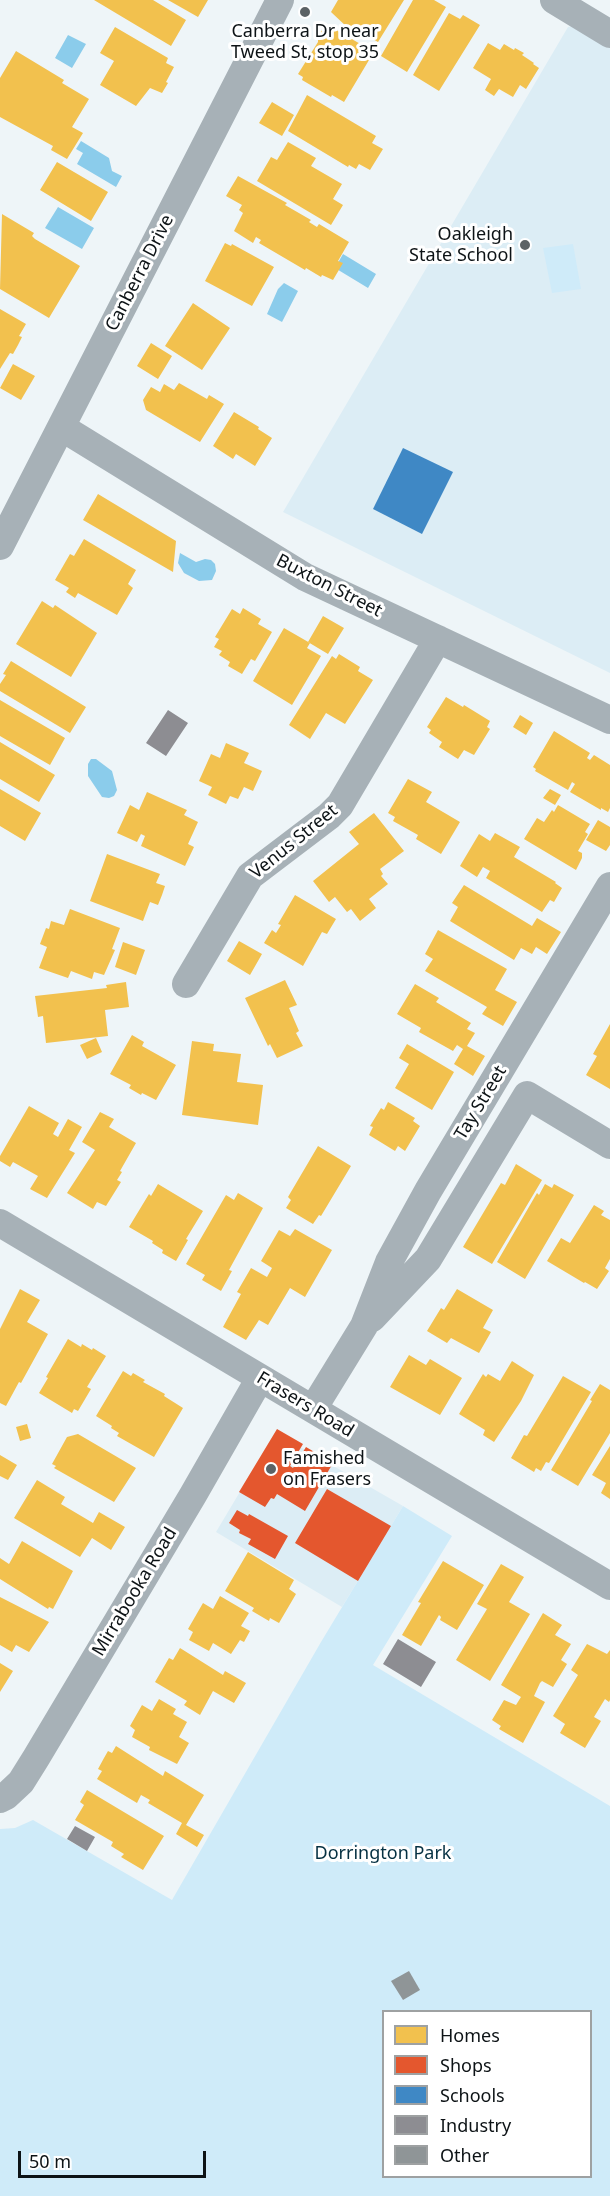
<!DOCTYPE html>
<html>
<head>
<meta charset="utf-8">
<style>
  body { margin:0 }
  #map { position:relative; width:610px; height:2196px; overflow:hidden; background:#eef5f8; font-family:"Noto Sans",sans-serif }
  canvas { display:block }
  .legend { position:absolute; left:382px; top:2010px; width:210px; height:168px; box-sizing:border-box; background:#fff; border:2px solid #9ea1a2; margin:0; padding:8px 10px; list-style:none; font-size:18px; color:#0d1316 }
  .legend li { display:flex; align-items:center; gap:12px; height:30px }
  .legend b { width:30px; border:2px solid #9ea1a2 }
  .scale { position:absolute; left:18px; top:2151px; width:188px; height:27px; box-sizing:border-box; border:3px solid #0d1316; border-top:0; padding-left:8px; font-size:18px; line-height:21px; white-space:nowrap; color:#0d1316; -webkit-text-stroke:4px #fff; paint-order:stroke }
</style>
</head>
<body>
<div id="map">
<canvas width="610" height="2196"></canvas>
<ul class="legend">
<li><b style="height:16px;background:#f2c14e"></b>Homes</li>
<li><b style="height:16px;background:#e4572e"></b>Shops</li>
<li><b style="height:16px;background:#3f88c5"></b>Schools</li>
<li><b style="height:16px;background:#8d8d92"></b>Industry</li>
<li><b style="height:16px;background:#8f9597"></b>Other</li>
</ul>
<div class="scale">50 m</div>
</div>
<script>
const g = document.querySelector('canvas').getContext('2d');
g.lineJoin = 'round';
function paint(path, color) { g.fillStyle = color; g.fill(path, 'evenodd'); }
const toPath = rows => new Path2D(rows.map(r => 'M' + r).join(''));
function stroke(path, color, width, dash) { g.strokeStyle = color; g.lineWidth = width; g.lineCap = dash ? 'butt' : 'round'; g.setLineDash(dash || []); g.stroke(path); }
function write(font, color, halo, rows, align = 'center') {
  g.font = font + ' "Noto Sans",sans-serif'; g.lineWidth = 6; g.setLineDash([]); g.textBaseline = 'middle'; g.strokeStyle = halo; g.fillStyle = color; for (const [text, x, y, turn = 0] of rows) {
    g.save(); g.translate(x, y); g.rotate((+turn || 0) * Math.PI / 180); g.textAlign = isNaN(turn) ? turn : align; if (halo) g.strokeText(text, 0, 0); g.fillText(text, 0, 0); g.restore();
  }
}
paint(toPath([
  [578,25,610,44,610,673,283,512,568,27],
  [283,1437,403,1506,342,1607,216,1532,272,1438]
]), '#dcedf5');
paint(toPath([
  [573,244,581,289,552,293,543,248],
  [403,1506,452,1536,373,1665,610,1806,610,2196,0,2196,0,1829,15,1828,33,1820,172,1900,321,1642],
  [384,2012,590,2012,590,2176,384,2176]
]), '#cfebf9');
paint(toPath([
  [68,35,86,44,72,68,55,58],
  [81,141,109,158,112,171,122,176,116,187,77,164,83,153,76,149],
  [58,207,94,228,82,249,45,228],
  [343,254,376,274,368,288,335,268],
  [284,283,298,291,282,322,267,314,278,289],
  [180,553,196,562,205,559,211,560,215,564,216,571,212,580,199,581,184,573,178,563],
  [91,759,96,759,112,771,117,790,114,796,109,798,102,797,88,776,88,764]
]), '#8bcceb');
paint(toPath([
  [94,0,153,0,186,20,171,46],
  [168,0,208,0,198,17],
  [338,0,404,0,378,42,349,25,348,28,331,12],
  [413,0,434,0,446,7,407,72,381,56],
  [449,13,460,19,463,15,480,25,439,91,413,75],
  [115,27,168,58,166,63,174,67,166,82,168,83,162,93,150,88,136,106,100,85,114,61,100,53],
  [331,27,369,49,367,52,372,55,344,102,332,95,331,97,302,80,303,77,298,74,318,42,318,36,321,31],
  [488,43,500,50,504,44,514,50,515,48,524,53,522,55,534,63,533,64,539,68,526,89,520,85,513,97,499,89,494,96,485,90,491,79,473,68],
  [16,51,64,80,62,83,89,99,72,127,83,133,67,159,51,150,53,146,0,117,0,78],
  [307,95,376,136,372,143,383,149,370,170,359,164,356,169,349,165,348,167,288,131],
  [272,102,294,115,282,136,259,123],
  [288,142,316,158,311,166,342,184,333,199,343,205,331,225,257,181,271,157,277,160],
  [57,162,108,192,91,221,40,190],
  [238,176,287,203,285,205,311,220,309,222,317,227,319,224,349,242,338,261,343,263,333,280,322,275,321,277,306,268,305,270,259,243,261,240,256,237,253,243,234,231,243,213,239,210,242,205,226,196],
  [2,214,34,233,32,236,35,239,80,266,49,318,0,289],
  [225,243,231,246,232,244,274,267,252,306,205,281],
  [193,303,230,328,202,370,165,346],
  [0,309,26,324,19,336,22,337,18,345,13,354,10,353,0,369],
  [151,343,172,356,158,379,137,366],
  [13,364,35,376,21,400,0,388],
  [179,383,207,399,209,395,224,404,200,442,146,410,143,400,151,387,160,392,164,384,174,390],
  [234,412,259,427,258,429,272,438,255,466,236,454,233,459,213,446],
  [98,494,176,541,173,572,83,520],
  [84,539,136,570,128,584,133,588,117,615,78,593,75,598,66,592,69,588,55,580,70,554,74,556],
  [42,601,53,608,55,605,97,633,71,677,16,644],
  [243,608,261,619,258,624,272,632,255,661,251,659,242,674,228,666,230,662,219,655,222,651,214,647,219,639,215,637,232,609,240,614],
  [323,616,344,628,328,654,308,642],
  [284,628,310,643,307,648,321,656,292,705,253,681],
  [339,654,360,667,358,671,373,680,345,724,326,713,310,739,289,725,332,656,336,659],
  [11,661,86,707,70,733,0,691,0,684,6,675,3,674],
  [446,697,463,707,464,705,490,721,487,727,490,729,474,755,464,750,458,759,439,747,442,742,429,733,431,730,427,727],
  [0,700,65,738,50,765,0,736],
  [520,715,533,723,526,735,513,727],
  [554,731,590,753,587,758,590,760,594,755,610,765,610,808,608,812,601,808,601,810,570,792,575,784,572,782,568,790,535,771,536,769,533,767],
  [0,742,55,775,39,802,0,779],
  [226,743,249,753,244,763,262,771,253,791,244,787,238,799,230,796,226,804,208,795,212,787,199,781,211,754,220,758],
  [408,779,432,792,426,802,460,822,441,854,416,839,418,835,393,821,395,817,388,813],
  [0,789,41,813,25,841,0,826],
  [550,789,561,795,555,805,543,798],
  [147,792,187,810,184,815,198,822,188,844,194,847,185,866,141,846,145,836,141,834,137,842,117,833,130,805,139,810],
  [558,805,590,824,585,832,588,834,578,851,582,853,582,858,576,870,524,839,537,818,544,822,552,810,554,812],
  [374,813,404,851,380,869,383,874,381,876,388,884,369,899,376,908,360,921,351,909,347,912,335,897,329,902,313,881,359,844,349,832],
  [598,820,610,827,610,845,606,851,586,840],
  [495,833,520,847,514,857,556,882,555,883,562,888,554,902,550,900,542,912,486,878,490,871,483,867,477,877,460,866,479,834,490,841],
  [107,854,160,874,156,883,165,886,162,895,158,905,150,902,143,921,90,901],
  [464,885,532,926,537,918,561,932,547,954,536,947,532,954,521,948,514,960,450,921,458,907,452,903],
  [295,895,336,919,327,934,322,932,303,966,264,943,272,930,276,933,281,925,278,924],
  [70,909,120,928,112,949,115,950,104,975,94,972,92,979,71,971,68,978,39,968,47,947,40,944,46,928,49,929,51,921,64,925],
  [438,930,507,969,495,990,517,1002,503,1026,482,1014,487,1007,425,971,433,959,425,954],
  [239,941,262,954,250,975,227,961],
  [123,942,145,950,136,975,115,967],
  [285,980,297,1005,289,1008,299,1031,296,1033,303,1046,277,1058,270,1044,268,1046,245,998],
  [126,982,129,1007,105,1010,108,1036,46,1043,43,1016,38,1017,35,996,107,988,106,985],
  [415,984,439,998,436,1002,471,1023,467,1029,475,1033,467,1046,485,1056,473,1076,454,1064,463,1049,457,1045,453,1051,419,1032,421,1028,397,1014],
  [610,1024,610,1089,586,1075,597,1056,593,1054],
  [132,1035,144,1042,142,1046,176,1065,156,1100,142,1093,141,1095,129,1088,131,1085,110,1074],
  [96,1038,102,1052,87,1059,80,1045],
  [192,1041,214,1044,213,1051,241,1054,237,1082,263,1085,258,1125,182,1115],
  [407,1044,454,1072,432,1110,395,1088,409,1064,399,1058],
  [388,1102,415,1118,413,1121,420,1126,405,1151,398,1146,395,1151,369,1135,373,1127,370,1126,381,1108,384,1110],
  [29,1106,59,1123,53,1134,58,1137,68,1119,82,1127,69,1150,75,1153,47,1198,30,1189,38,1176,13,1162,10,1167,0,1161,0,1156],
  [100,1112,114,1119,109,1127,136,1143,120,1171,122,1172,117,1180,121,1182,106,1206,97,1202,93,1209,67,1193,95,1150,82,1142],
  [318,1146,351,1166,321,1216,319,1215,313,1224,286,1208,291,1200,288,1197],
  [516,1164,542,1180,492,1264,463,1247,501,1183,505,1185],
  [158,1184,203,1211,186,1239,188,1240,176,1261,162,1253,163,1250,152,1243,153,1241,129,1227,149,1194,151,1196],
  [545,1184,552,1188,554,1184,574,1195,525,1279,497,1262,537,1193,539,1195],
  [238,1193,263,1208,229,1270,232,1271,221,1291,202,1280,205,1275,186,1264,226,1195,234,1200],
  [594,1205,604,1211,601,1215,610,1220,610,1259,605,1268,609,1271,597,1289,585,1282,584,1283,547,1261,561,1238,570,1243],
  [295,1229,332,1250,305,1297,290,1288,268,1325,259,1320,246,1340,223,1327,241,1294,237,1292,251,1268,267,1277,272,1268,261,1261,279,1230,290,1236],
  [20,1289,40,1300,27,1322,48,1334,21,1383,19,1382,6,1406,0,1403,0,1329],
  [457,1289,493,1310,483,1328,491,1332,479,1353,451,1338,447,1343,427,1331,441,1308,444,1310],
  [68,1339,81,1347,82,1344,92,1350,93,1348,106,1356,87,1387,91,1389,78,1411,74,1409,72,1413,39,1393,48,1378,46,1377],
  [409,1355,426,1365,430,1359,462,1378,440,1415,390,1387],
  [512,1361,534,1375,521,1401,494,1442,483,1435,485,1430,459,1414,483,1374,486,1377,488,1374,500,1381],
  [123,1371,131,1376,133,1373,145,1380,143,1382,165,1394,164,1396,183,1408,154,1457,117,1436,119,1433,111,1428,112,1426,96,1416],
  [563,1376,591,1392,549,1463,546,1462,541,1471,536,1468,534,1472,511,1458,524,1435,527,1436],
  [600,1384,610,1390,610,1433,578,1486,551,1470,592,1401,590,1400],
  [27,1424,31,1438,20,1441,16,1427],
  [78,1434,136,1468,114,1502,54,1468,56,1466,52,1464,67,1437],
  [610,1446,610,1499,601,1493,606,1483,592,1475],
  [0,1455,17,1465,8,1480,0,1476],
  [37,1480,65,1497,61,1504,93,1523,99,1512,125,1527,111,1550,92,1538,80,1557,14,1518],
  [22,1541,73,1571,53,1609,49,1607,48,1609,0,1579,0,1558,9,1564],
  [248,1552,294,1580,289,1589,296,1594,279,1623,270,1618,269,1621,252,1611,254,1608,225,1591],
  [443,1561,484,1585,457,1630,440,1620,441,1617,439,1615,421,1646,402,1635,421,1603,418,1602],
  [501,1564,524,1577,509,1602,530,1614,490,1681,456,1660,487,1609,477,1604],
  [220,1596,249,1613,241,1626,250,1631,244,1642,240,1640,231,1654,213,1643,209,1651,189,1640,193,1632,188,1629,203,1603,213,1609],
  [0,1597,49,1622,29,1652,16,1645,12,1652,0,1645],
  [543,1613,562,1625,555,1635,571,1644,561,1660,567,1664,553,1687,542,1681,540,1683,534,1696,545,1702,523,1743,499,1729,501,1726,492,1720,504,1700,516,1705,521,1697,501,1685],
  [587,1644,607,1654,610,1650,610,1700,609,1702,605,1699,594,1717,601,1721,585,1748,560,1733,565,1724,553,1716,578,1675,571,1670],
  [180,1648,223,1675,225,1671,246,1683,234,1703,213,1691,200,1715,184,1705,187,1701,155,1682,169,1658,173,1660],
  [0,1663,13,1671,0,1692],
  [159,1699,176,1709,173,1714,187,1722,179,1737,189,1743,177,1764,149,1750,150,1747,132,1737,135,1730,130,1726,142,1705,152,1711],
  [116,1746,163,1776,165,1771,204,1795,186,1825,204,1835,197,1847,176,1834,182,1823,148,1803,150,1800,141,1795,137,1803,97,1779,102,1771,98,1769,104,1758,108,1751,112,1753],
  [87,1790,164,1836,143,1870,121,1857,124,1854,111,1846,113,1842,75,1820,84,1805,80,1802]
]), '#f2c14e');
paint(toPath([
  [277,1429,303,1444,290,1466,293,1468,306,1447,333,1463,305,1511,277,1494,274,1499,271,1498,265,1507,239,1492],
  [327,1489,391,1526,358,1581,295,1543],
  [237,1510,248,1516,249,1514,288,1536,275,1559,248,1544,251,1539,239,1533,240,1530,229,1523]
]), '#e4572e');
paint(toPath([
  [403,448,453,472,422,534,373,509]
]), '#3f88c5');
paint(toPath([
  [168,710,188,723,166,756,146,743],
  [398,1639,436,1662,421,1687,383,1664],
  [75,1826,95,1837,87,1851,67,1839]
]), '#8d8d92');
paint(toPath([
  [409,1971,420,1990,403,2000,391,1981]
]), '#8f9597');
stroke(toPath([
  [554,0,610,34],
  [61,427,305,577,610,720],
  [0,546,280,0],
  [186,984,250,876,329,816,340,805,438,639],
  [0,1223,610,1586],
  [372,1318,428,1259,527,1095,610,1145],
  [313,1409,364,1326,389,1262,428,1191,610,886],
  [0,1799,6,1796,21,1782,36,1758,193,1495,260,1378]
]), '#a7b1b7', 28);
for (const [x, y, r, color] of [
  [305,12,6,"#5c6265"],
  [525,245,6,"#5c6265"],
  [271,1469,6,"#5c6265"]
]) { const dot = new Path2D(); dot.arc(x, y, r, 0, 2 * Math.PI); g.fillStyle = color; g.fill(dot); stroke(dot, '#fff', 2); }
write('18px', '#0d1316', '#fff', [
  ["Canberra Dr near",305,32],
  ["Tweed St, stop 35",305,53],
  ["Oakleigh",513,235,"right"],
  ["State School",513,256,"right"],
  ["Famished",283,1459,"left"],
  ["on Frasers",283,1480,"left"]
]);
write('18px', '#0d1316', '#fff', [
  ["Canberra Drive",140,273,-63],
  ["Buxton Street",329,586,27],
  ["Venus Street",294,842,-39],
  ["Tay Street",481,1103,-59],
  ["Frasers Road",305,1405,31],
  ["Mirrabooka Road",135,1592,-59]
]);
write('18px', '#053042', '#fff', [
  ["Dorrington Park",383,1854]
]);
</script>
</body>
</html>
